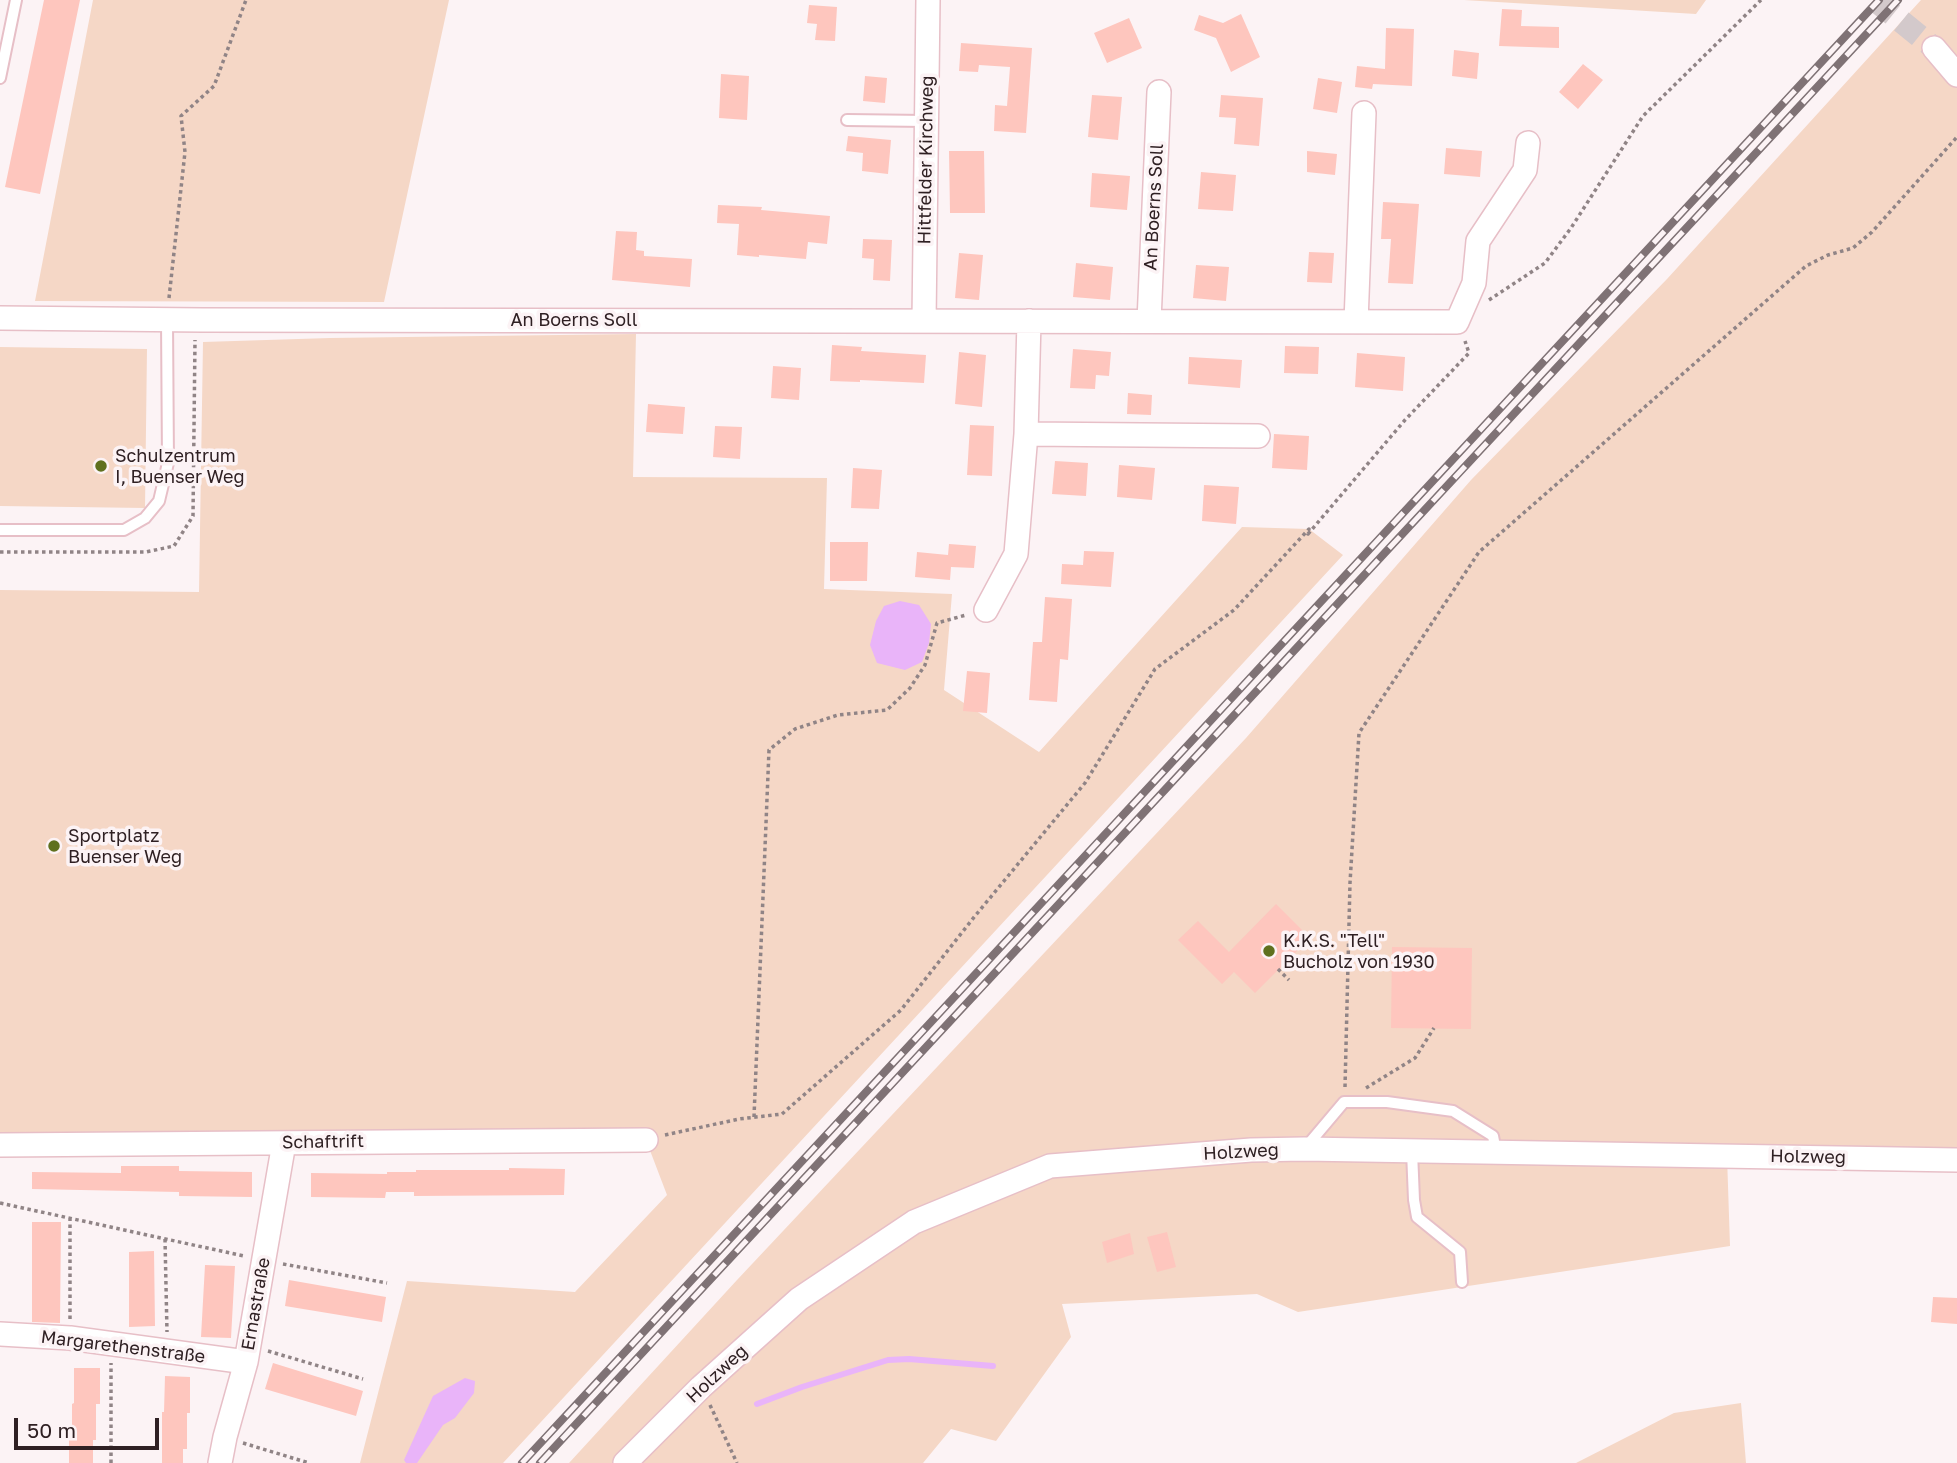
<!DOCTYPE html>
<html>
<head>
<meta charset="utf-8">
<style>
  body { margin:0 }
  #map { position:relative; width:1957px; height:1463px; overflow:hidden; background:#fcf3f5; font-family:"Golos Text",sans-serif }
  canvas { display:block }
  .scale { position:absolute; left:14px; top:1418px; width:145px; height:32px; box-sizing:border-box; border:4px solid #2f2023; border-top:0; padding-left:9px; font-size:21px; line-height:24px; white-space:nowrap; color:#2f2023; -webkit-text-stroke:5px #fcf3f5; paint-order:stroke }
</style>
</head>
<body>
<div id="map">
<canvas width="1957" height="1463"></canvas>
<div class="scale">50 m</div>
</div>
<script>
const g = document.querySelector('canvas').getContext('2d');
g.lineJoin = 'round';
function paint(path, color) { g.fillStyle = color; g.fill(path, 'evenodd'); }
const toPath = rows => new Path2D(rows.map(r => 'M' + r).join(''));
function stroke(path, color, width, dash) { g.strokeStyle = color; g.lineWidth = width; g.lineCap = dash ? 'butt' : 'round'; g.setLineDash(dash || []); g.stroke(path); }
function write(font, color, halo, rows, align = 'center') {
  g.font = font + ' "Golos Text",sans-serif'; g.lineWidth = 7; g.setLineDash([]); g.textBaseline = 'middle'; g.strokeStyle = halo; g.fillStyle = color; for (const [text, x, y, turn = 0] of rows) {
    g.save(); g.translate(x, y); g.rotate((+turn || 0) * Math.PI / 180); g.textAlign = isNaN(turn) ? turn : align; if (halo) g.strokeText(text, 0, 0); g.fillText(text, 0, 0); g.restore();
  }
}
paint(toPath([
  [93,0,449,0,384,302,35,301],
  [1464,0,1706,0,1696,14],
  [1921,0,1957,0,1957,1160,1727,1156,1730,1246,1298,1312,1257,1294,1062,1304,1071,1337,996,1441,951,1429,923,1463,569,1463,737,1280,1246,738,1471,480,1667,279],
  [636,334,633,477,827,478,824,589,952,594,944,690,1039,752,1242,527,1309,529,1343,555,503,1463,360,1463,407,1281,575,1292,667,1195,646,1140,0,1145,0,590,199,592,203,342,330,338],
  [0,347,147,349,145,508,0,506],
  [1741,1403,1746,1463,1576,1463,1674,1413]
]), '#f5d7c6');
paint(toPath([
  [900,601,919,605,931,624,929,643,922,662,905,670,877,663,870,645,876,621,884,606],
  [465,1378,475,1381,474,1393,455,1418,443,1425,417,1463,406,1463,404,1460,433,1396]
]), '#e9b4f9');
stroke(toPath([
  [757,1404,802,1387,888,1360,909,1359,993,1366]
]), '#e9b4f9', 6);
paint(toPath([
  [44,0,80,0,40,194,5,187],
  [809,5,837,7,835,41,815,40,817,24,807,23],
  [1502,9,1522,10,1521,26,1559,27,1559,48,1499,46],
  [1241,14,1260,57,1231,72,1216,38,1194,30,1199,15,1223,23],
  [1129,18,1142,48,1107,63,1094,33],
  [1386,28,1414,29,1412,86,1373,84,1372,89,1355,87,1357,66,1385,69],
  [961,43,1032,48,1026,133,994,131,995,105,1007,106,1010,67,979,65,978,72,959,71],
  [1454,50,1479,53,1477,79,1452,76],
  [1583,64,1603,80,1578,109,1559,92],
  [721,74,749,76,747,120,719,118],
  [865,76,887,78,885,103,863,101],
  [1318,78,1342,82,1337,113,1313,109],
  [1092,95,1122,97,1118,140,1088,137],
  [1221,95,1263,98,1259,146,1234,144,1236,118,1219,117],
  [848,136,891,140,888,174,862,171,863,153,846,151],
  [1446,148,1482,151,1480,177,1444,174],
  [949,151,984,151,985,213,950,213],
  [1307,151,1337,154,1335,175,1307,172],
  [1201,172,1236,175,1233,211,1198,209],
  [1092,173,1130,176,1127,210,1090,207],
  [1383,202,1419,204,1413,284,1388,283,1391,239,1381,239],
  [718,205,762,207,761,210,830,216,827,244,808,242,806,259,759,255,759,257,737,255,739,224,717,223],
  [616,231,637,232,636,250,644,251,644,256,692,259,690,287,612,280],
  [863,239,892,240,890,281,873,280,874,259,862,258],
  [1309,252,1334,253,1332,283,1307,282],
  [959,253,983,255,979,300,955,298],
  [1076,263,1113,267,1110,300,1073,297],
  [1196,265,1229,267,1226,301,1193,298],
  [832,345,862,347,861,351,926,355,924,383,860,380,860,382,830,381],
  [1285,346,1319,347,1318,374,1284,373],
  [1073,349,1111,352,1109,376,1096,375,1095,389,1070,388],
  [959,352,986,355,982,407,955,404],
  [1357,353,1405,357,1403,391,1355,387],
  [1189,357,1242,360,1240,388,1188,384],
  [773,366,801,368,799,400,771,398],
  [1128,393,1152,395,1151,415,1127,414],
  [648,404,685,407,683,434,646,432],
  [970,425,994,426,992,476,967,475],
  [715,426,742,427,740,459,713,457],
  [1274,434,1309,436,1307,470,1272,468],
  [1055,461,1088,463,1086,496,1052,494],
  [1119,465,1155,468,1152,500,1117,497],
  [853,468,882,470,879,509,851,508],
  [1204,485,1239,487,1236,524,1202,521],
  [830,542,868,542,867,581,830,581],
  [949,544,976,546,974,568,951,567,950,580,915,577,917,552,948,555],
  [1084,551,1114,552,1111,587,1061,584,1062,564,1083,565],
  [1045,597,1072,599,1068,660,1060,659,1057,702,1029,700,1033,642,1042,642],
  [967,671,990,673,987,713,963,711],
  [1276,904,1310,938,1255,993,1234,972,1222,984,1178,940,1198,921,1229,952],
  [1392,947,1472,948,1471,1029,1391,1028],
  [121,1166,179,1166,179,1171,252,1172,252,1197,179,1196,179,1192,32,1189,32,1172,121,1173],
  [509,1168,565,1169,564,1195,414,1196,414,1192,386,1192,385,1198,311,1197,311,1173,387,1174,387,1172,416,1172,416,1170,509,1170],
  [32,1222,61,1222,60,1323,32,1322],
  [1167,1232,1176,1267,1157,1272,1147,1237],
  [1130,1233,1134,1254,1107,1263,1102,1242],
  [154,1251,155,1326,129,1327,129,1252],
  [205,1265,235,1266,231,1338,201,1337],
  [289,1280,386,1297,382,1322,285,1306],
  [1933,1297,1957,1298,1957,1324,1931,1322],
  [273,1363,363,1391,356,1416,265,1389],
  [74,1368,100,1368,100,1404,96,1404,96,1440,93,1440,93,1463,69,1463,69,1440,72,1440,72,1404,74,1403],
  [165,1376,190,1377,190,1413,187,1413,187,1449,183,1449,183,1463,162,1463,162,1412,164,1412]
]), '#fec6be');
stroke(toPath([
  [1875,0,1934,48]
]), '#d3c9cb', 23, [23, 11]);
const lane = toPath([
  [0,78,16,0],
  [847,120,926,121],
  [0,530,124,530,145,518,159,501,168,463,167,320],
  [1306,1147,1344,1102,1387,1102,1453,1111,1493,1136,1496,1152],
  [1412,1151,1414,1200,1417,1217,1460,1252,1462,1282]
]);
const street = toPath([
  [1934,48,1957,75],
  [0,318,203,320,1457,322,1474,283,1478,241,1525,170,1528,143],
  [924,321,928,0],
  [1149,321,1159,92],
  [1356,322,1364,113],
  [1026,434,1258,436],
  [986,610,1016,554,1026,434,1029,321],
  [0,1145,646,1140],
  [0,1334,70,1338,246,1362],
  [220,1463,225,1437,246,1362,284,1143],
  [625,1463,701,1387,799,1299,914,1222,1050,1166,1251,1150,1304,1149,1957,1160]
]);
stroke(lane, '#e7bfc7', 14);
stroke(street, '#e7bfc7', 26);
stroke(toPath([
  [169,298,185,152,181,116,214,86,246,0],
  [1489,300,1545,263,1571,228,1643,116,1761,0],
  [0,552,146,552,174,546,193,516,195,340],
  [1278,969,1289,980],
  [1345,1087,1350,883,1359,733,1479,552,1806,266,1828,255,1853,248,1872,232,1957,137],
  [1366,1088,1415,1058,1434,1028],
  [754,1117,769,750,795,729,838,715,887,710,910,688,925,665,937,623,966,615],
  [665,1135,739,1119,782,1114,901,1010,975,916,1085,783,1155,669,1234,610,1309,529,1308,534,1405,420,1469,353,1465,341],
  [0,1203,244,1256],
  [165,1239,167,1332],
  [283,1264,387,1283],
  [70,1319,70,1219],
  [268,1351,363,1379],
  [710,1405,737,1463],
  [243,1443,309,1463],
  [111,1463,111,1363]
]), '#908486', 3.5, [3.5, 3.5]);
stroke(lane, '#fff', 10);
stroke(street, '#fff', 23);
const rail = toPath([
  [522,1463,1879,0],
  [540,1463,1898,0]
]);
stroke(rail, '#7f7275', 8);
stroke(rail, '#fcf3f5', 5, [16]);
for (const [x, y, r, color] of [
  [101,466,7,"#5f701e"],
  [54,846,7,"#5f701e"],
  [1269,951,7,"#5f701e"]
]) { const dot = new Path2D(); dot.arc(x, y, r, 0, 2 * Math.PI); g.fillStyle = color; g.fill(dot); stroke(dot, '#fcf3f5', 2.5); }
write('18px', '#2f2023', '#fcf3f5', [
  ["Hittfelder Kirchweg",926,160,-89],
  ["An Boerns Soll",1154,207,-87],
  ["An Boerns Soll",574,320],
  ["Schaftrift",323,1142,-1],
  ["Holzweg",1241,1152,-3],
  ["Holzweg",1808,1157,1],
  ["Ernastraße",256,1304,-80],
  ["Margarethenstraße",123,1347,7],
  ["Holzweg",717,1374,-43]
]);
write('18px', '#2f2023', '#fcf3f5', [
  ["Schulzentrum",115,456],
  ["I, Buenser Weg",115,477],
  ["Sportplatz",68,836],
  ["Buenser Weg",68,857],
  ["K.K.S. \"Tell\"",1283,941],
  ["Bucholz von 1930",1283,962]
], 'left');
</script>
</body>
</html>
